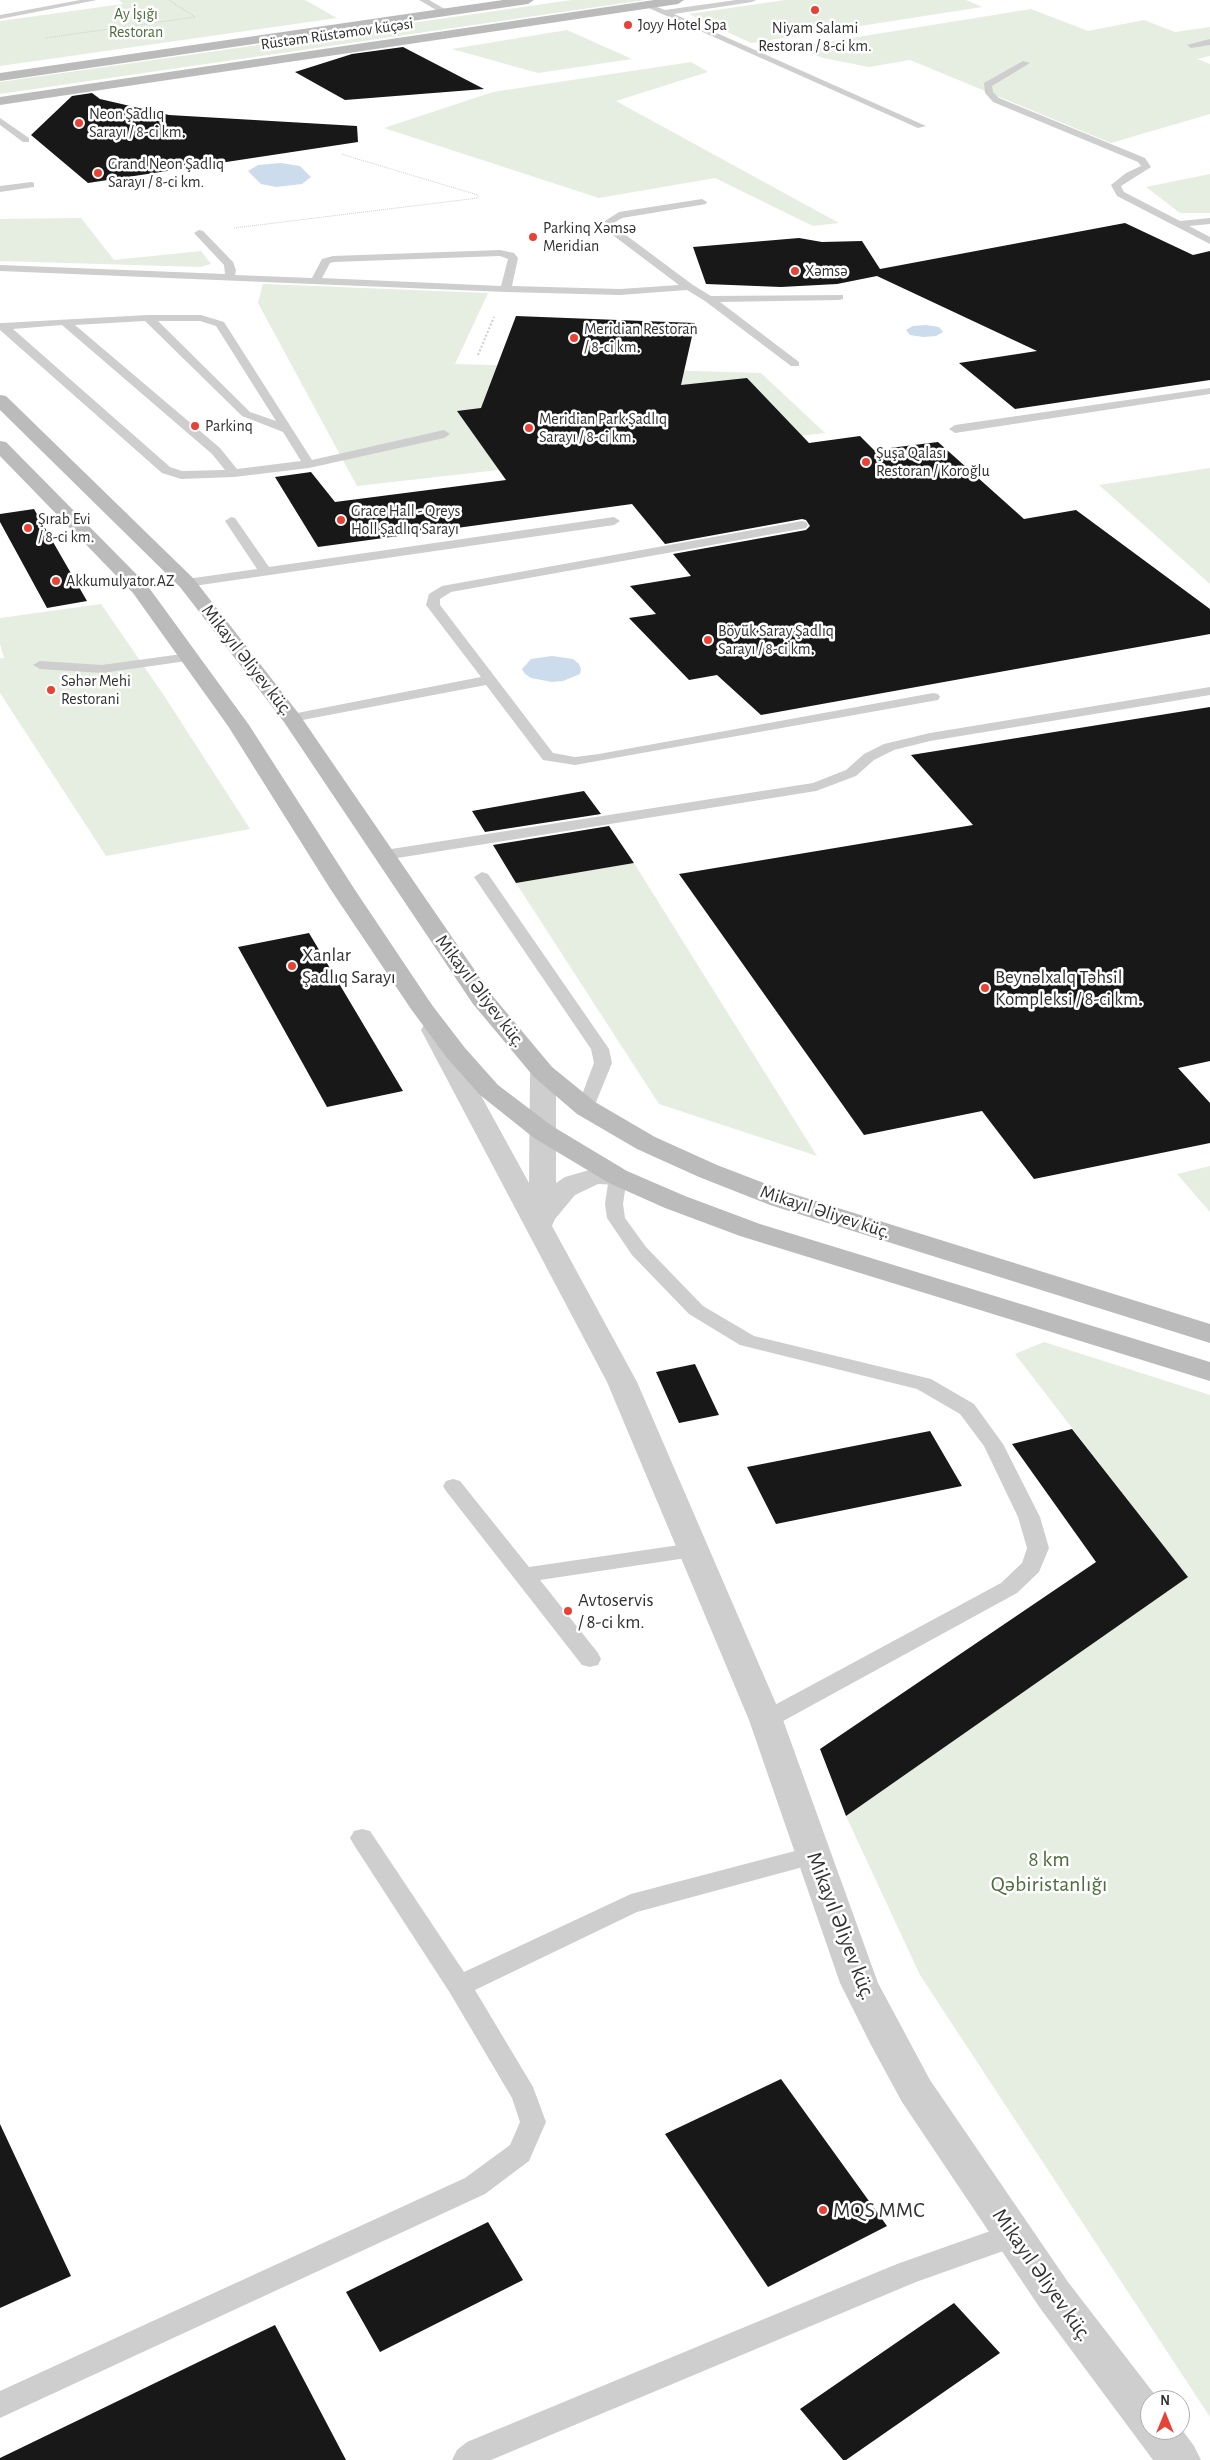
<!DOCTYPE html>
<html>
<head>
<meta charset="utf-8">
<style>
  body { margin:0 }
  #map { position:relative; width:1210px; height:2460px; overflow:hidden; background:#fff; font-family:"Alegreya Sans",sans-serif }
  canvas { display:block }
  .north { position:absolute; left:1140px; top:2390px; width:50px; height:50px; box-sizing:border-box; background:#fff; border:1px solid #adadad; border-radius:50%; rotate:0deg; font-size:14px; font-weight:700; line-height:20px; text-align:center; color:#313131 }
  .north::after { content:''; display:block; margin:auto; width:18px; height:22px; background:#e74235; clip-path:polygon(50% 0,100% 100%,50% 72%,0 100%) }
</style>
</head>
<body>
<div id="map">
<canvas width="1210" height="2460"></canvas>
<div class="north">N</div>
</div>
<script>
const g = document.querySelector('canvas').getContext('2d');
g.lineJoin = 'round';
function paint(path, color) { g.fillStyle = color; g.fill(path, 'evenodd'); }
const toPath = rows => new Path2D(rows.map(r => 'M' + r).join(''));
function stroke(path, color, width, dash) { g.strokeStyle = color; g.lineWidth = width; g.lineCap = dash ? 'butt' : 'round'; g.setLineDash(dash || []); g.stroke(path); }
function write(font, color, halo, rows, align = 'center') {
  g.font = font + ' "Alegreya Sans",sans-serif'; g.lineWidth = 5; g.setLineDash([]); g.textBaseline = 'middle'; g.strokeStyle = halo; g.fillStyle = color; for (const [text, x, y, turn = 0] of rows) {
    g.save(); g.translate(x, y); g.rotate((+turn || 0) * Math.PI / 180); g.textAlign = isNaN(turn) ? turn : align; if (halo) g.strokeText(text, 0, 0); g.fillText(text, 0, 0); g.restore();
  }
}
paint(toPath([
  [119,0,305,0,337,18,0,66,0,21,123,4],
  [572,0,645,0,0,94,0,82],
  [785,0,966,0,982,7,751,43,689,14],
  [1031,9,1088,31,1144,20,1175,32,1210,27,1210,56,1197,59,1210,64,1210,114,1111,143,910,60,869,67,823,58,796,47],
  [567,30,632,59,538,73,452,49],
  [691,62,708,72,616,101,839,223,813,226,715,178,599,198,384,128,493,92],
  [1210,174,1210,213,1180,213,1146,187],
  [81,218,114,260,201,251,211,264,201,267,0,261,0,219],
  [263,284,488,293,455,364,761,373,825,433,357,486,258,303],
  [1210,468,1210,584,1099,485],
  [101,604,163,694,250,829,106,856,0,693,0,658,4,658,0,644,0,618],
  [634,863,817,1156,659,1104,516,883],
  [1210,1166,1210,1212,1177,1174],
  [1044,1342,1210,1395,1210,2417,920,1975,846,1816,1187,1577,1015,1354]
]), '#e5eee0');
paint(toPath([
  [281,163,300,166,311,177,302,184,276,187,261,184,248,171,258,165],
  [926,325,939,327,943,332,936,336,923,337,910,335,906,330,913,326],
  [552,656,573,659,579,664,581,669,580,674,563,681,552,682,531,678,525,674,522,669,531,659]
]), '#ccdced');
paint(toPath([
  [403,47,484,89,345,100,295,72,352,54],
  [92,93,100,99,169,115,357,126,358,142,88,183,31,135,72,96],
  [1125,223,1193,255,1210,251,1210,380,1015,409,959,363,1037,351,877,276,837,284,781,287,706,284,693,247,799,238,822,242,862,241,880,269],
  [516,316,695,323,681,385,747,378,809,443,860,436,874,450,938,442,1024,519,1076,510,1210,609,1210,634,761,715,717,675,689,680,629,618,656,614,630,586,691,576,673,554,806,530,810,526,806,520,802,519,665,544,632,504,318,547,275,477,311,472,335,502,506,480,457,411,481,408],
  [34,509,87,601,47,608,0,522,0,514],
  [1210,707,1210,1061,1178,1068,1210,1103,1210,1143,1034,1179,982,1111,864,1135,679,874,973,825,911,755],
  [584,791,601,814,485,832,472,811],
  [609,826,634,863,516,883,493,845],
  [309,933,403,1091,327,1107,238,947],
  [695,1364,719,1415,679,1423,656,1372],
  [1072,1429,1188,1577,846,1816,820,1749,1096,1562,1012,1444],
  [930,1431,962,1486,776,1524,747,1467],
  [781,2079,887,2226,768,2287,665,2134],
  [0,2124,71,2276,0,2308],
  [488,2222,523,2280,380,2352,346,2292],
  [954,2303,1000,2353,846,2460,843,2460,800,2409],
  [275,2325,346,2460,0,2460,0,2458]
]), '#181818');
stroke(toPath([
  [45,38,195,17,169,0],
  [234,228,478,198,478,195,341,154]
]), '#cecece', 1, [1, 1]);
stroke(toPath([
  [478,355,494,317]
]), '#cecece', 2, [2, 2]);
paint(toPath([
  [80,0,97,0,0,19,0,15,80,0],
  [419,0,429,0,450,12,443,14,419,0],
  [736,0,756,0,752,2,674,14,926,126,918,128,642,5,646,3,665,10,736,0],
  [1210,39,1210,45,1191,48,1187,45,1210,39],
  [1023,61,1030,63,992,86,993,92,999,98,1145,158,1151,167,1121,186,1124,192,1180,221,1210,218,1210,224,1189,226,1210,237,1210,244,1117,196,1111,185,1126,173,1141,166,1138,162,993,102,985,93,984,83,1023,61],
  [0,118,29,138,29,142,23,142,0,125,0,118],
  [31,182,34,183,34,187,0,192,0,186,31,182],
  [702,199,707,202,706,204,622,218,615,222,615,227,693,285,711,296,843,295,843,299,839,300,720,302,799,362,799,366,791,366,705,301,687,290,620,295,506,292,0,271,0,265,225,274,224,265,194,233,199,230,203,231,233,262,236,270,235,275,312,278,322,259,333,256,500,250,514,253,518,258,512,286,620,289,679,285,606,230,605,221,619,212,702,199],
  [500,256,508,259,501,286,322,278,330,263,334,262,500,256],
  [148,315,201,315,224,322,312,460,444,430,450,434,444,438,309,468,234,477,181,479,162,473,0,330,0,323,3,323,148,315],
  [145,321,242,416,283,432,301,461,237,469,220,448,75,325,145,321],
  [158,321,200,321,216,326,276,421,250,412,158,321],
  [62,325,212,454,225,470,182,471,170,467,13,329,62,325],
  [1210,388,1210,394,955,433,949,429,955,425,1210,388],
  [231,517,235,518,269,567,614,517,620,521,614,525,187,587,182,586,180,583,187,579,257,569,225,521,231,517],
  [802,521,806,522,808,525,806,528,451,592,440,599,440,605,553,753,575,757,599,754,933,693,938,694,940,697,938,700,575,765,543,760,486,685,292,722,285,718,292,714,481,677,426,605,429,594,442,586,802,521],
  [189,653,194,654,196,657,194,660,102,673,40,669,33,665,40,661,102,665,189,653],
  [1210,687,1210,695,930,741,894,750,874,760,856,776,816,791,385,860,377,855,385,850,813,783,846,770,864,754,884,744,930,733,1210,687],
  [482,872,488,874,609,1049,612,1063,592,1112,586,1113,580,1112,577,1108,594,1063,591,1049,474,877,482,872],
  [618,1172,624,1173,627,1177,623,1204,625,1218,646,1247,703,1306,754,1336,931,1379,974,1404,1003,1444,1040,1517,1049,1548,1039,1572,1017,1593,774,1726,766,1728,758,1726,755,1720,758,1714,1001,1583,1022,1563,1027,1548,1018,1517,984,1446,960,1414,917,1389,740,1345,689,1314,632,1255,607,1218,605,1204,609,1177,612,1173,618,1172],
  [453,1479,460,1481,529,1567,693,1543,701,1545,704,1550,701,1555,693,1557,540,1580,598,1653,601,1659,598,1665,590,1667,582,1665,446,1491,443,1486,446,1481,453,1479],
  [362,1829,370,1831,464,1972,631,1894,814,1846,823,1848,826,1855,823,1862,814,1864,637,1912,475,1990,533,2087,546,2122,529,2161,485,2194,0,2418,0,2391,465,2178,510,2145,520,2122,512,2098,450,1993,354,1845,350,1838,354,1831,362,1829],
  [1013,2223,1023,2226,1027,2235,1023,2244,916,2282,491,2460,452,2460,457,2450,467,2442,897,2264,1013,2223]
]), '#cecece');
paint(toPath([
  [433,1023,442,1025,445,1030,529,1183,530,1072,534,1067,543,1064,552,1067,556,1072,556,1183,565,1177,596,1168,627,1171,631,1177,627,1183,618,1185,598,1184,575,1195,555,1219,552,1226,637,1382,783,1720,878,1983,930,2080,1068,2282,1159,2400,1150,2400,1150,2430,1180,2430,1180,2427,1194,2446,1201,2460,1153,2460,1040,2308,902,2102,871,2045,840,1983,749,1720,607,1382,421,1030,424,1025,433,1023]
]), '#cecece');
paint(toPath([
  [503,0,534,0,528,4,0,81,0,73,503,0],
  [654,0,684,0,678,4,0,105,0,97,654,0],
  [0,395,6,396,194,579,299,714,491,994,552,1067,595,1102,655,1137,717,1165,790,1193,1210,1324,1210,1343,770,1205,699,1177,637,1149,577,1114,534,1077,473,1004,284,722,180,587,0,410,0,395],
  [0,441,6,442,147,585,249,725,355,890,432,1005,465,1048,498,1085,552,1126,627,1171,685,1196,760,1224,1210,1362,1210,1381,740,1236,665,1208,609,1183,534,1138,480,1095,447,1058,411,1009,331,890,228,726,133,593,0,456,0,441]
]), '#bbb');
for (const [x, y, r, color] of [
  [815,10,5,"#e74235"],
  [628,25,5,"#e74235"],
  [79,123,5,"#e74235"],
  [98,173,5,"#e74235"],
  [533,237,5,"#e74235"],
  [795,271,5,"#e74235"],
  [574,338,5,"#e74235"],
  [195,426,5,"#e74235"],
  [529,428,5,"#e74235"],
  [866,462,5,"#e74235"],
  [341,520,5,"#e74235"],
  [28,528,5,"#e74235"],
  [56,581,5,"#e74235"],
  [708,640,5,"#e74235"],
  [51,690,5,"#e74235"],
  [292,966,5,"#e74235"],
  [985,988,5,"#e74235"],
  [568,1611,5,"#e74235"],
  [823,2210,5,"#e74235"]
]) { const dot = new Path2D(); dot.arc(x, y, r, 0, 2 * Math.PI); g.fillStyle = color; g.fill(dot); stroke(dot, '#fff', 2); }
write('16px', '#4d6e3d', '#fff', [
  ["Ay İşığı",136,14],
  ["Restoran",136,32]
]);
write('16px', '#313131', '#fff', [
  ["Joyy Hotel Spa",638,25],
  ["Niyam Salami",815,28,"center"],
  ["Restoran / 8-ci km.",815,46,"center"],
  ["Neon Şadlıq",89,114],
  ["Sarayı / 8-ci km.",89,132],
  ["Grand Neon Şadlıq",108,164],
  ["Sarayı / 8-ci km.",108,182],
  ["Parkinq Xəmsə",543,228],
  ["Meridian",543,246],
  ["Xəmsə",805,271],
  ["Meridian Restoran",584,329],
  ["/ 8-ci km.",584,347],
  ["Meridian Park Şadlıq",539,419],
  ["Sarayı / 8-ci km.",539,437],
  ["Parkinq",205,426],
  ["Şuşa Qalası",876,453],
  ["Restoran / Koroğlu",876,471],
  ["Grace Hall - Qreys",351,511],
  ["Holl Şadlıq Sarayı",351,529],
  ["Şırab Evi",38,519],
  ["/ 8-ci km.",38,537],
  ["Akkumulyator.AZ",66,581],
  ["Böyük Saray Şadlıq",718,631],
  ["Sarayı / 8-ci km.",718,649],
  ["Səhər Mehi",61,681],
  ["Restorani",61,699]
], 'left');
write('16px', '#313131', '#fff', [
  ["Rüstəm Rüstəmov küçəsi",337,34,-8]
]);
write('19px', '#313131', '#fff', [
  ["Mikayıl Əliyev küç.",247,660,52],
  ["Mikayıl Əliyev küç.",480,991,53],
  ["Mikayıl Əliyev küç.",825,1212,18]
]);
write('19px', '#313131', '#fff', [
  ["Xanlar",302,955],
  ["Şadlıq Sarayı",302,977],
  ["Beynəlxalq Təhsil",995,977],
  ["Kompleksi / 8-ci km.",995,999],
  ["Avtoservis",578,1600],
  ["/ 8-ci km.",578,1622]
], 'left');
write('22px', '#4d6e3d', '#fff', [
  ["8 km",1049,1859],
  ["Qəbiristanlığı",1049,1884]
]);
write('22px', '#313131', '#fff', [
  ["Mikayıl Əliyev küç.",841,1926,69],
  ["Mikayıl Əliyev küç.",1042,2275,55]
]);
write('22px', '#313131', '#fff', [
  ["MQS MMC",833,2210]
], 'left');
</script>
</body>
</html>
